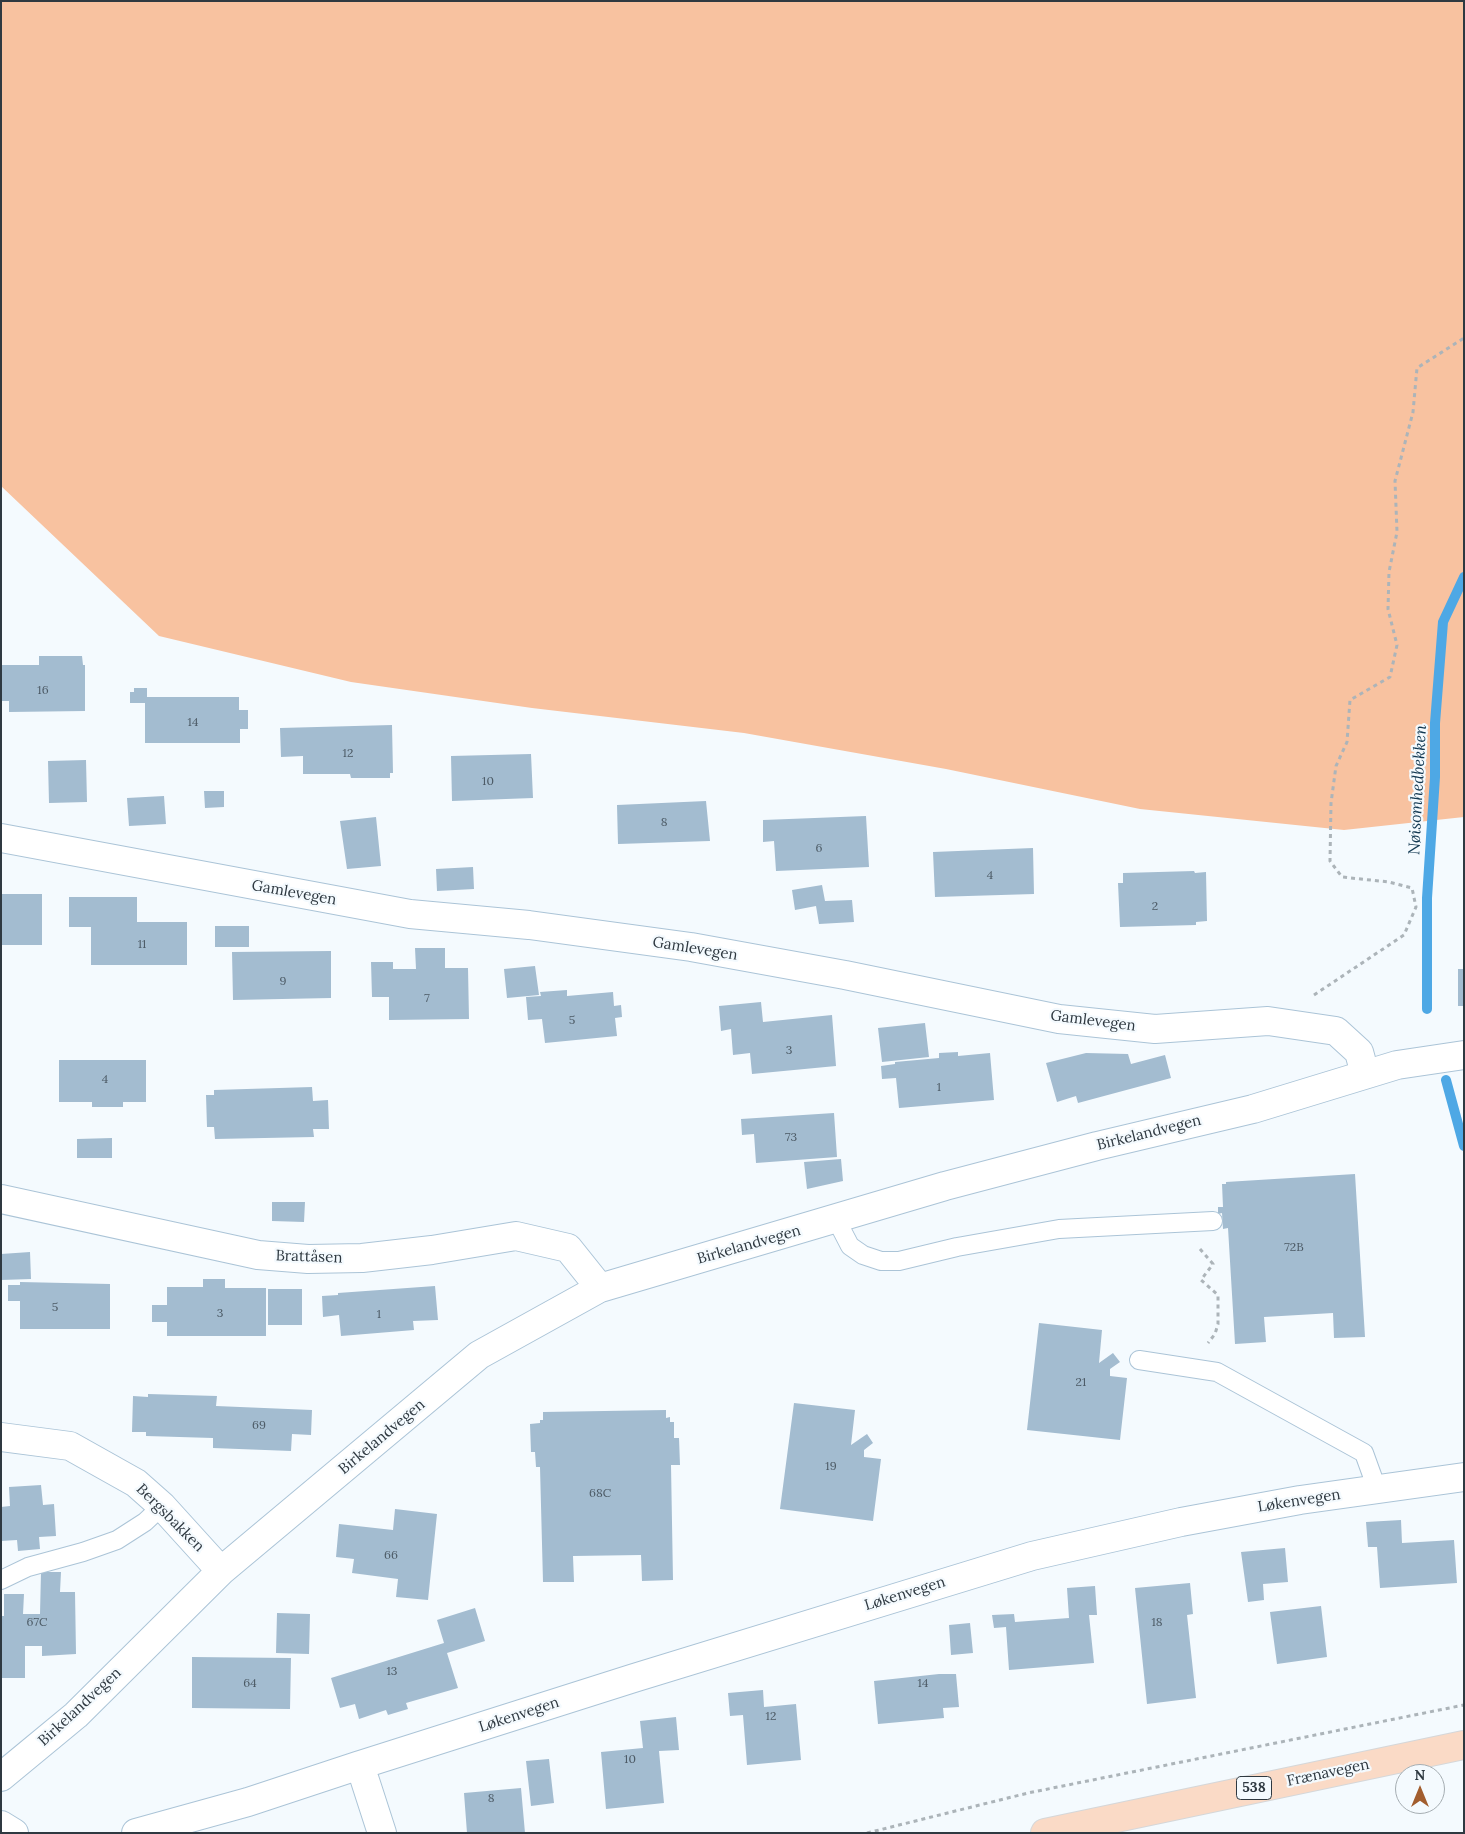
<!DOCTYPE html>
<html>
<head>
<meta charset="utf-8">
<style>
  body { margin:0 }
  #map { position:relative; width:1465px; height:1834px; overflow:hidden; background:#f4fafe; font-family:Lora,serif }
  canvas { display:block }
  .frame { position:absolute; inset:0; border:2px solid #2f3941; pointer-events:none }
  .north { position:absolute; left:1395px; top:1764px; width:50px; height:50px; box-sizing:border-box; background:#f4fafe; border:1px solid #a5adb2; border-radius:50%; rotate:0deg; font-size:14px; font-weight:700; line-height:20px; text-align:center; color:#2f3941 }
  .north::after { content:''; display:block; margin:auto; width:18px; height:22px; background:#a25e2f; clip-path:polygon(50% 0,100% 100%,50% 72%,0 100%) }
</style>
</head>
<body>
<div id="map">
<canvas width="1465" height="1834"></canvas>
<div class="frame"></div>
<div class="north">N</div>
</div>
<script>
const g = document.querySelector('canvas').getContext('2d');
g.lineJoin = 'round';
function paint(path, color) { g.fillStyle = color; g.fill(path, 'evenodd'); }
const toPath = rows => new Path2D(rows.map(r => 'M' + r).join(''));
function stroke(path, color, width, dash) { g.strokeStyle = color; g.lineWidth = width; g.lineCap = dash ? 'butt' : 'round'; g.setLineDash(dash || []); g.stroke(path); }
function write(font, color, halo, rows, align = 'center') {
  g.font = font + ' Lora,serif'; g.lineWidth = 4.5; g.setLineDash([]); g.textBaseline = 'middle'; g.strokeStyle = halo; g.fillStyle = color; for (const [text, x, y, turn = 0] of rows) {
    g.save(); g.translate(x, y); g.rotate((+turn || 0) * Math.PI / 180); g.textAlign = isNaN(turn) ? turn : align; if (halo) g.strokeText(text, 0, 0); g.fillText(text, 0, 0); g.restore();
  }
}
paint(toPath([
  [1,1,1464,1,1464,817,1344,830,1140,809,946,769,744,733,532,708,351,682,159,636,1,486]
]), '#f8c2a0');
stroke(toPath([
  [1427,1009,1427,898,1435,777,1435,723,1443,622,1464,577],
  [1446,1080,1464,1146]
]), '#4ea8e5', 10);
paint(toPath([
  [39,656,82,656,83,665,85,665,85,711,9,712,9,701,1,701,1,665,39,665],
  [134,688,147,688,147,697,239,697,239,710,248,710,248,729,240,729,240,743,145,743,145,703,130,703,130,692,134,692],
  [392,725,393,773,390,773,390,778,351,778,350,774,303,774,303,756,281,757,280,728],
  [531,754,533,798,452,801,451,756],
  [86,760,87,802,49,803,48,761],
  [204,791,224,791,224,807,205,808],
  [164,796,166,824,129,826,127,798],
  [706,801,710,841,618,844,617,805],
  [866,816,869,867,776,871,774,841,763,842,763,820],
  [376,817,381,866,347,869,340,821],
  [1033,848,1034,894,935,897,933,852],
  [473,867,474,889,437,891,436,869],
  [1194,871,1195,873,1206,872,1207,921,1196,922,1196,925,1120,927,1118,883,1123,883,1123,873],
  [822,885,825,901,852,900,854,922,819,924,816,906,795,910,792,890],
  [1,894,42,894,42,945,1,945],
  [69,897,137,897,137,922,187,922,187,965,91,965,91,927,69,927],
  [215,926,249,926,249,947,215,947],
  [415,948,445,948,445,968,468,968,469,1019,389,1020,389,997,372,997,371,962,393,962,393,969,416,969],
  [331,951,331,998,233,1000,232,952],
  [535,966,539,995,507,998,504,969],
  [1458,969,1464,969,1464,1006,1458,1006],
  [567,990,567,996,613,992,614,1006,621,1005,622,1017,615,1018,617,1036,545,1043,542,1019,528,1020,526,997,541,996,540,992],
  [761,1002,763,1022,832,1015,836,1066,752,1074,750,1053,733,1055,731,1029,721,1031,719,1006],
  [925,1023,929,1057,882,1062,878,1028],
  [958,1052,958,1056,990,1053,994,1100,899,1108,896,1078,882,1079,881,1066,895,1064,895,1062,939,1058,939,1053],
  [1086,1053,1128,1054,1131,1064,1165,1055,1171,1078,1078,1103,1076,1096,1057,1102,1046,1063],
  [59,1060,146,1060,146,1102,123,1102,123,1107,92,1107,92,1102,59,1102],
  [312,1087,313,1101,328,1100,329,1129,313,1129,314,1137,215,1139,214,1127,207,1127,206,1095,214,1095,214,1090],
  [834,1113,837,1157,756,1163,754,1134,742,1135,741,1119],
  [112,1138,112,1158,77,1158,77,1139],
  [841,1159,843,1181,807,1189,804,1162],
  [1355,1174,1365,1337,1334,1338,1333,1313,1264,1317,1266,1342,1235,1344,1228,1228,1223,1229,1222,1213,1218,1214,1218,1207,1223,1207,1222,1184,1226,1184,1226,1182],
  [272,1202,305,1202,304,1222,272,1221],
  [30,1252,31,1279,1,1280,1,1254],
  [203,1279,225,1279,225,1288,266,1288,266,1336,167,1336,167,1322,152,1322,152,1305,167,1305,167,1287,203,1287],
  [20,1282,110,1284,110,1329,20,1329,20,1301,8,1301,8,1285,20,1285],
  [435,1286,438,1320,413,1321,414,1330,341,1336,339,1315,323,1317,322,1296,338,1295,338,1293],
  [268,1289,302,1289,302,1325,268,1325],
  [1039,1323,1102,1330,1099,1363,1113,1353,1120,1362,1110,1369,1110,1376,1127,1378,1120,1440,1027,1430],
  [148,1394,217,1396,216,1406,312,1410,311,1435,292,1434,291,1451,213,1448,213,1438,146,1436,146,1432,132,1432,133,1396,148,1397],
  [794,1403,855,1410,851,1445,867,1434,873,1443,864,1450,864,1457,881,1459,873,1521,780,1509],
  [666,1410,666,1418,670,1417,670,1422,674,1422,674,1438,679,1438,680,1465,671,1465,673,1580,642,1581,641,1555,573,1556,574,1582,543,1582,540,1467,536,1467,535,1452,531,1452,530,1424,540,1423,540,1420,543,1420,543,1412],
  [41,1485,43,1505,54,1504,56,1536,39,1537,40,1549,18,1551,17,1540,1,1541,1,1507,10,1506,9,1487],
  [395,1509,437,1514,428,1600,396,1597,398,1579,352,1573,354,1559,336,1557,339,1524,393,1530],
  [1401,1520,1402,1543,1454,1540,1457,1583,1380,1588,1377,1547,1368,1547,1366,1522],
  [1285,1548,1288,1582,1263,1584,1264,1600,1248,1602,1241,1552],
  [41,1572,61,1572,60,1592,75,1592,76,1654,42,1656,42,1646,25,1646,25,1678,1,1678,1,1616,4,1616,4,1594,24,1594,23,1614,40,1614],
  [1190,1583,1193,1614,1187,1615,1196,1698,1147,1704,1135,1588],
  [1095,1586,1097,1615,1089,1615,1094,1663,1009,1670,1006,1627,994,1628,992,1615,1014,1614,1015,1622,1069,1618,1067,1588],
  [1321,1606,1327,1657,1277,1664,1270,1612],
  [475,1608,485,1641,447,1653,458,1688,406,1703,408,1709,388,1715,386,1710,359,1719,355,1704,340,1708,331,1678,444,1643,437,1620],
  [277,1613,310,1614,309,1654,276,1653],
  [970,1623,973,1653,951,1655,949,1625],
  [192,1657,291,1658,290,1709,192,1708],
  [939,1674,956,1674,959,1707,943,1708,944,1718,878,1724,874,1681],
  [763,1690,764,1707,796,1704,801,1760,747,1765,743,1715,730,1716,728,1693],
  [676,1717,679,1750,659,1751,664,1803,606,1809,601,1752,643,1748,640,1721],
  [549,1759,554,1803,531,1806,526,1761],
  [521,1788,525,1833,467,1833,464,1793]
]), '#a3bcd0');
const service = toPath([
  [836,1219,850,1246,863,1255,881,1261,899,1261,957,1247,1059,1229,1213,1221],
  [1139,1360,1217,1372,1364,1453,1377,1489],
  [1,1580,28,1567,83,1552,117,1540,145,1522,162,1506]
]);
const minor = toPath([
  [1,838,410,914,529,925,691,947,845,975,1059,1019,1155,1029,1268,1021,1336,1031,1359,1052,1365,1074],
  [1,1199,258,1255,308,1259,362,1258,432,1250,516,1236,568,1248,600,1288],
  [1,1437,70,1446,136,1483,162,1506,221,1571],
  [360,1765,634,1678,1032,1556,1181,1522,1300,1500,1464,1477],
  [1,1777,76,1715,221,1571,479,1355,600,1288,945,1186,1097,1146,1253,1109,1397,1065,1464,1055],
  [1,1825,14,1833],
  [136,1833,248,1802,360,1765,382,1833]
]);
const primary = toPath([
  [1045,1833,1464,1745]
]);
stroke(service, '#abc4d7', 20);
stroke(minor, '#abc4d7', 30);
stroke(primary, '#d5d7d9', 30);
stroke(toPath([
  [1314,995,1404,935,1416,907,1412,888,1389,882,1342,877,1330,861,1331,803,1336,766,1347,742,1350,700,1390,677,1397,645,1388,609,1389,572,1397,532,1395,481,1413,412,1417,368,1464,338],
  [1200,1249,1213,1264,1201,1280,1218,1295,1218,1324,1215,1334,1208,1343],
  [867,1833,1028,1793,1464,1705]
]), '#acb4b9', 3, [4, 4]);
stroke(service, '#fff', 18);
stroke(minor, '#fff', 28);
stroke(primary, '#fadac6', 28);
write('12px', '#4c5a65', null, [
  ["16",43,691],
  ["14",193,723],
  ["12",348,754],
  ["10",488,782],
  ["8",664,823],
  ["6",819,849],
  ["4",990,876],
  ["2",1155,907],
  ["11",142,945],
  ["9",283,982],
  ["7",427,999],
  ["5",572,1021],
  ["3",789,1051],
  ["4",105,1080],
  ["1",939,1088],
  ["73",791,1138],
  ["72B",1294,1248],
  ["5",55,1308],
  ["3",220,1314],
  ["1",379,1315],
  ["21",1081,1383],
  ["69",259,1426],
  ["19",831,1467],
  ["68C",600,1494],
  ["66",391,1556],
  ["67C",37,1623],
  ["18",1157,1623],
  ["13",392,1672],
  ["64",250,1684],
  ["14",923,1684],
  ["12",771,1717],
  ["10",630,1760],
  ["8",491,1799]
]);
for (const [x, y, w] of [
  [1254,1788,35]
]) { const box = new Path2D(); box.roundRect(x - w / 2, y - 11.5, w, 23, 4); g.fillStyle = '#f4fafe'; g.fill(box); stroke(box, '#2f3941', 1); }
write('bold 14px', '#2f3941', null, [
  ["538",1254,1788]
]);
write('15px', '#2f3941', '#f4fafe', [
  ["Gamlevegen",294,893,10],
  ["Gamlevegen",695,949,9],
  ["Gamlevegen",1093,1021,7],
  ["Birkelandvegen",1149,1133,-14],
  ["Birkelandvegen",749,1245,-16],
  ["Brattåsen",309,1257,2],
  ["Birkelandvegen",382,1437,-40],
  ["Løkenvegen",1299,1501,-9],
  ["Bergsbakken",170,1518,45],
  ["Løkenvegen",905,1594,-17],
  ["Birkelandvegen",80,1707,-43],
  ["Løkenvegen",519,1715,-18],
  ["Frænavegen",1328,1773,-12]
]);
write('italic 16px', '#133952', '#f4fafe', [
  ["Nøisomhedbekken",1418,790,-87]
]);
</script>
</body>
</html>
